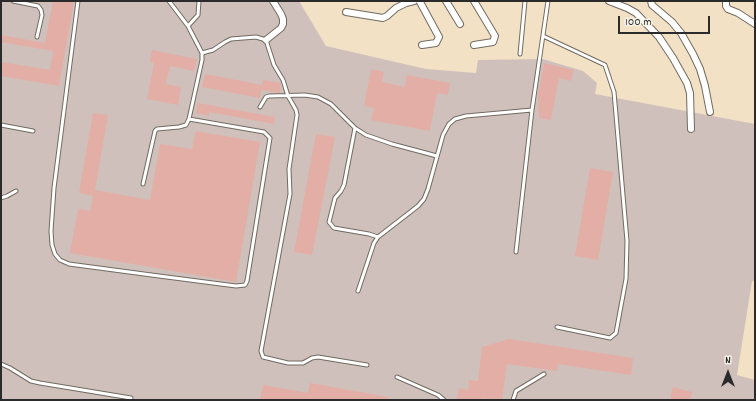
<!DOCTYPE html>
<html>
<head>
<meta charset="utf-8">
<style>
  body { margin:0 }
  #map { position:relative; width:756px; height:401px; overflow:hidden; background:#f3e1c6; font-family:Dekko,sans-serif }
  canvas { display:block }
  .frame { position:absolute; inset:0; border:2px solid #2b2b2b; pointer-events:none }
  .north { position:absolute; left:708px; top:353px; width:40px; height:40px; -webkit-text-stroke:3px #f7f3e8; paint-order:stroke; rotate:0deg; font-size:11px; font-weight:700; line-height:16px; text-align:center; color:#2b2b2b }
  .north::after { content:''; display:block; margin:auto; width:14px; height:18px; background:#2b2b2b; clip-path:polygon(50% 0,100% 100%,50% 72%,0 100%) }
  .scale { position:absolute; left:618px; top:16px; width:92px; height:18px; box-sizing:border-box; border:2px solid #2b2b2b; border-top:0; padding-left:5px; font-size:12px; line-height:14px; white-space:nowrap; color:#2b2b2b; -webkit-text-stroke:3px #f7f3e8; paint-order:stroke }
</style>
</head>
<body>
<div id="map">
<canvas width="756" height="401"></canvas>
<div class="frame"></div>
<div class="north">N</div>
<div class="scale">100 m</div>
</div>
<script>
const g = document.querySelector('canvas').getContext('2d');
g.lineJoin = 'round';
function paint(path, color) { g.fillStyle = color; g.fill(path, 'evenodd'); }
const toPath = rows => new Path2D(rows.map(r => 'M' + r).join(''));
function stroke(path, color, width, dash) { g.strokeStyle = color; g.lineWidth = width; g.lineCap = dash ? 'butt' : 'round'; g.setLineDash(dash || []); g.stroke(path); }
paint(toPath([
  [1,1,299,1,326,46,426,69,476,73,478,60,543,59,583,71,597,83,595,94,755,124,755,281,752,281,737,375,755,380,755,400,1,400]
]), '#d0c0bc');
paint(toPath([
  [53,1,74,1,59,86,1,76,1,62,50,70,53,51,1,42,1,35,45,43],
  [152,50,197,59,194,71,170,66,166,84,181,87,178,105,147,99,154,63,150,62],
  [544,63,574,70,571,81,559,78,551,120,539,118,538,95],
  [371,69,384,72,382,82,405,87,407,75,450,83,448,95,437,93,430,131,371,120,374,108,364,106],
  [205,74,262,85,263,80,281,83,280,93,261,90,260,98,202,87],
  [198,103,275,117,274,124,209,112,209,116,196,113],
  [93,113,108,115,95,190,150,200,160,144,192,149,196,131,260,142,236,282,70,253,78,209,90,211,93,196,79,193],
  [316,134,335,137,312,255,294,252],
  [590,168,613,172,598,260,575,256],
  [509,339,633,358,631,375,558,364,557,371,507,364,502,400,483,398,483,400,457,400,459,388,468,390,469,380,478,381,482,347],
  [310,383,388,397,388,400,260,400,263,385,308,393],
  [673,387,692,392,690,400,670,400]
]), '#e2aea5');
const service = toPath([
  [13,1,38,6,41,10,42,15,37,37],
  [78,1,54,188,51,231,52,245,55,254,60,260,69,264,159,276,236,286,245,285,247,281,270,138,264,132,189,119],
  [169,1,188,26,198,15,199,1],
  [543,36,605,65,614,92,627,241,626,279,616,333,610,338,557,327],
  [202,53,213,50,225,42,231,39,256,37,266,40,274,65,283,80,288,96,296,110,297,115,289,169,290,194,261,351,263,357,288,363,303,363,312,358,318,357,367,365],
  [520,54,525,1],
  [260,107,266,97,269,96,305,95,318,97,331,104,355,128,366,135,392,144,437,156],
  [1,125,33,131],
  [355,128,344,185,341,191,335,198,329,222,334,228,369,234,378,237],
  [143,184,155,131,157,129,179,127,186,125,189,119,202,60,202,53,188,26],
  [1,198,7,196,16,191],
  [516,252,532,110,548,1],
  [358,291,374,243,378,237,418,206,424,199,428,189,443,135,449,124,455,119,466,116,532,110],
  [1,364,10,368,31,381,40,383,131,398],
  [397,377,438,395,444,400],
  [513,400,516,391,544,374]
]);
const minor = toPath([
  [446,1,460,24],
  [609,1,627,8,636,13,659,37,673,58,687,83,690,93,691,129],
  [651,1,652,5,672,22,681,33,693,54,700,69,705,86,710,112],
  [726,1,726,6,728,9,738,13,755,24],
  [420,2,439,37,436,43,422,45],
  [346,12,383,18,387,16,396,8,406,3,414,1],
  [266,40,281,28,283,24,283,19,281,14,273,1],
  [474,45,493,42,495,36,474,1]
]);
stroke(service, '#716b61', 5);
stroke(minor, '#716b61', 8);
stroke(service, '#fff', 3);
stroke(minor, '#fff', 6);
</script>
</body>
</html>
